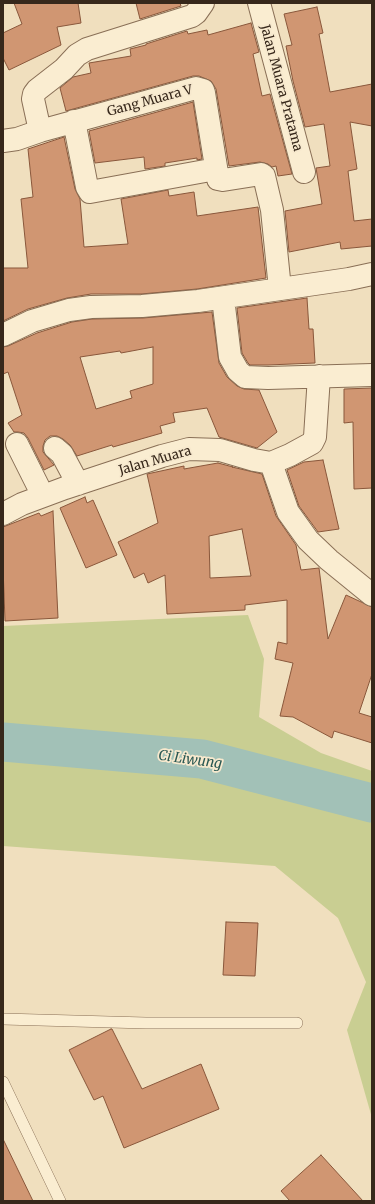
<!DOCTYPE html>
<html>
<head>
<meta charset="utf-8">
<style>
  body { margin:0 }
  #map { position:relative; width:375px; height:1204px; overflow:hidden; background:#f0dfbe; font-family:Merriweather,serif }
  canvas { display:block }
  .frame { position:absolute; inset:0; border:4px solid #37281b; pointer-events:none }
</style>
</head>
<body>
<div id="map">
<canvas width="375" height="1204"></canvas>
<div class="frame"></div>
</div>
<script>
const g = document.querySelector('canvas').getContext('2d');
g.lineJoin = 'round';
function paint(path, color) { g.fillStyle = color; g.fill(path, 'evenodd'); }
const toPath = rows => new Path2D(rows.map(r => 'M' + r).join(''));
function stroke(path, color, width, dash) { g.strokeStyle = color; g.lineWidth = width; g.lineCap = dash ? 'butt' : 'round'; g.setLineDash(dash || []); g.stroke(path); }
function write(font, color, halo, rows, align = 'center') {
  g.font = font + ' Merriweather,serif'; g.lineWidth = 3.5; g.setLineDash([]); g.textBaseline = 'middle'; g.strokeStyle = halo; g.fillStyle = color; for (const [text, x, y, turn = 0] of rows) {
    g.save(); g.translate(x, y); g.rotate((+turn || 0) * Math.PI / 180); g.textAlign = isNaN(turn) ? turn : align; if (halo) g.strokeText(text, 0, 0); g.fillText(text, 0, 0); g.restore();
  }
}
paint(toPath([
  [248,615,264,659,259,717,321,753,372,771,372,1118,347,1030,366,982,338,918,275,866,3,846,3,626]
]), '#c9ce92');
stroke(toPath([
  [3,742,202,759,372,803]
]), '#a2c1b7', 39);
const building = toPath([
  [14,3,78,3,81,23,57,27,61,45,9,70,3,58,3,33,22,24,14,3],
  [136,3,180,3,181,6,140,19,136,3],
  [317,7,323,33,319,34,330,92,372,84,372,126,350,122,357,169,348,171,354,221,372,219,372,246,341,249,340,242,289,252,285,211,322,204,316,168,330,166,324,124,305,127,293,81,286,46,292,45,284,14,317,7],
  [251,23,259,52,253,54,262,96,270,94,292,174,278,176,276,166,272,167,268,164,260,162,229,166,216,89,211,81,199,76,193,76,66,111,60,88,73,77,91,73,89,63,131,56,130,49,146,45,146,44,187,31,188,34,207,30,208,35,251,23],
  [193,102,202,159,197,160,197,158,165,163,165,166,145,169,144,157,95,163,89,131,193,102],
  [64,137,75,189,80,199,84,247,128,244,121,199,168,190,169,196,194,192,197,216,258,207,266,278,197,289,141,294,91,294,67,298,28,309,3,321,3,268,28,268,21,199,33,197,28,149,64,137],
  [307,298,309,329,313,329,315,363,268,365,250,365,248,363,242,353,237,308,307,298],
  [212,312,219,363,227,377,237,386,244,389,259,390,277,432,257,448,219,437,207,408,173,413,175,422,160,426,162,433,113,447,112,445,77,456,70,445,63,439,57,436,50,436,45,440,43,446,43,452,54,465,44,470,28,438,24,433,18,432,14,432,8,423,22,415,8,372,3,374,3,347,8,346,37,333,72,322,92,319,143,318,212,312],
  [153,347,153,384,130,391,132,398,96,409,80,357,120,351,121,353,153,347],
  [372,388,372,488,354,489,353,422,344,423,344,389,372,388],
  [323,460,339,529,318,532,299,506,287,470,304,462,323,460],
  [218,463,233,467,232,467,262,474,276,516,296,545,301,570,319,568,328,639,346,595,372,607,372,674,359,713,372,717,372,743,334,731,332,738,293,717,280,716,293,663,275,659,278,642,287,644,287,600,245,605,245,610,167,614,165,575,148,583,144,573,134,578,118,542,158,523,147,474,184,466,184,469,218,463],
  [242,529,251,576,210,578,209,536,242,529],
  [85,497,87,503,93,500,117,555,86,568,60,508,85,497],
  [53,511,58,618,5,621,3,567,3,527,39,513,41,516,53,511],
  [226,922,258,923,255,976,223,975,226,922],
  [111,1029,112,1029,142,1089,201,1064,219,1109,124,1148,103,1096,94,1100,69,1050,111,1029],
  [3,1139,33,1201,3,1201,3,1139],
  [321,1155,363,1201,290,1201,281,1191,321,1155]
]);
paint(building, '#d09672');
stroke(building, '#89573b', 1);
const service = toPath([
  [3,1019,146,1023,297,1023],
  [3,1082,60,1201]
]);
const minor = toPath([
  [259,3,304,172],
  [74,121,87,187,90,192,216,169],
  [40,131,196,88,203,90,204,93,218,179,223,180,261,174,264,176,272,210,280,289],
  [3,141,17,139,40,131,33,99,34,94,37,90,64,69,77,55,87,49,192,16,196,13,203,3],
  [223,298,230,357,238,371,245,377,268,378,372,375],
  [3,335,32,321,69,310,91,307,142,306,198,301,349,279,372,274],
  [17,444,43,496],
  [55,448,62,454,78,484],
  [271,463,288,512,308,540,329,560,372,595],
  [3,514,22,504,65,488,162,456,189,449,220,450,254,460,271,463,290,455,312,443,315,437,319,376]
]);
stroke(service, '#896f56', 12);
stroke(minor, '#896f56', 24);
stroke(service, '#faedd1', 11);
stroke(minor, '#faedd1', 22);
write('13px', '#37281b', '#f7e9ce', [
  ["Jalan Muara Pratama",281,88,75],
  ["Gang Muara V",150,101,-15],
  ["Jalan Muara",155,461,-16]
]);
write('italic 14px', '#2a5853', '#f7e9ce', [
  ["Ci Liwung",190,760,8]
]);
</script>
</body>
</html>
